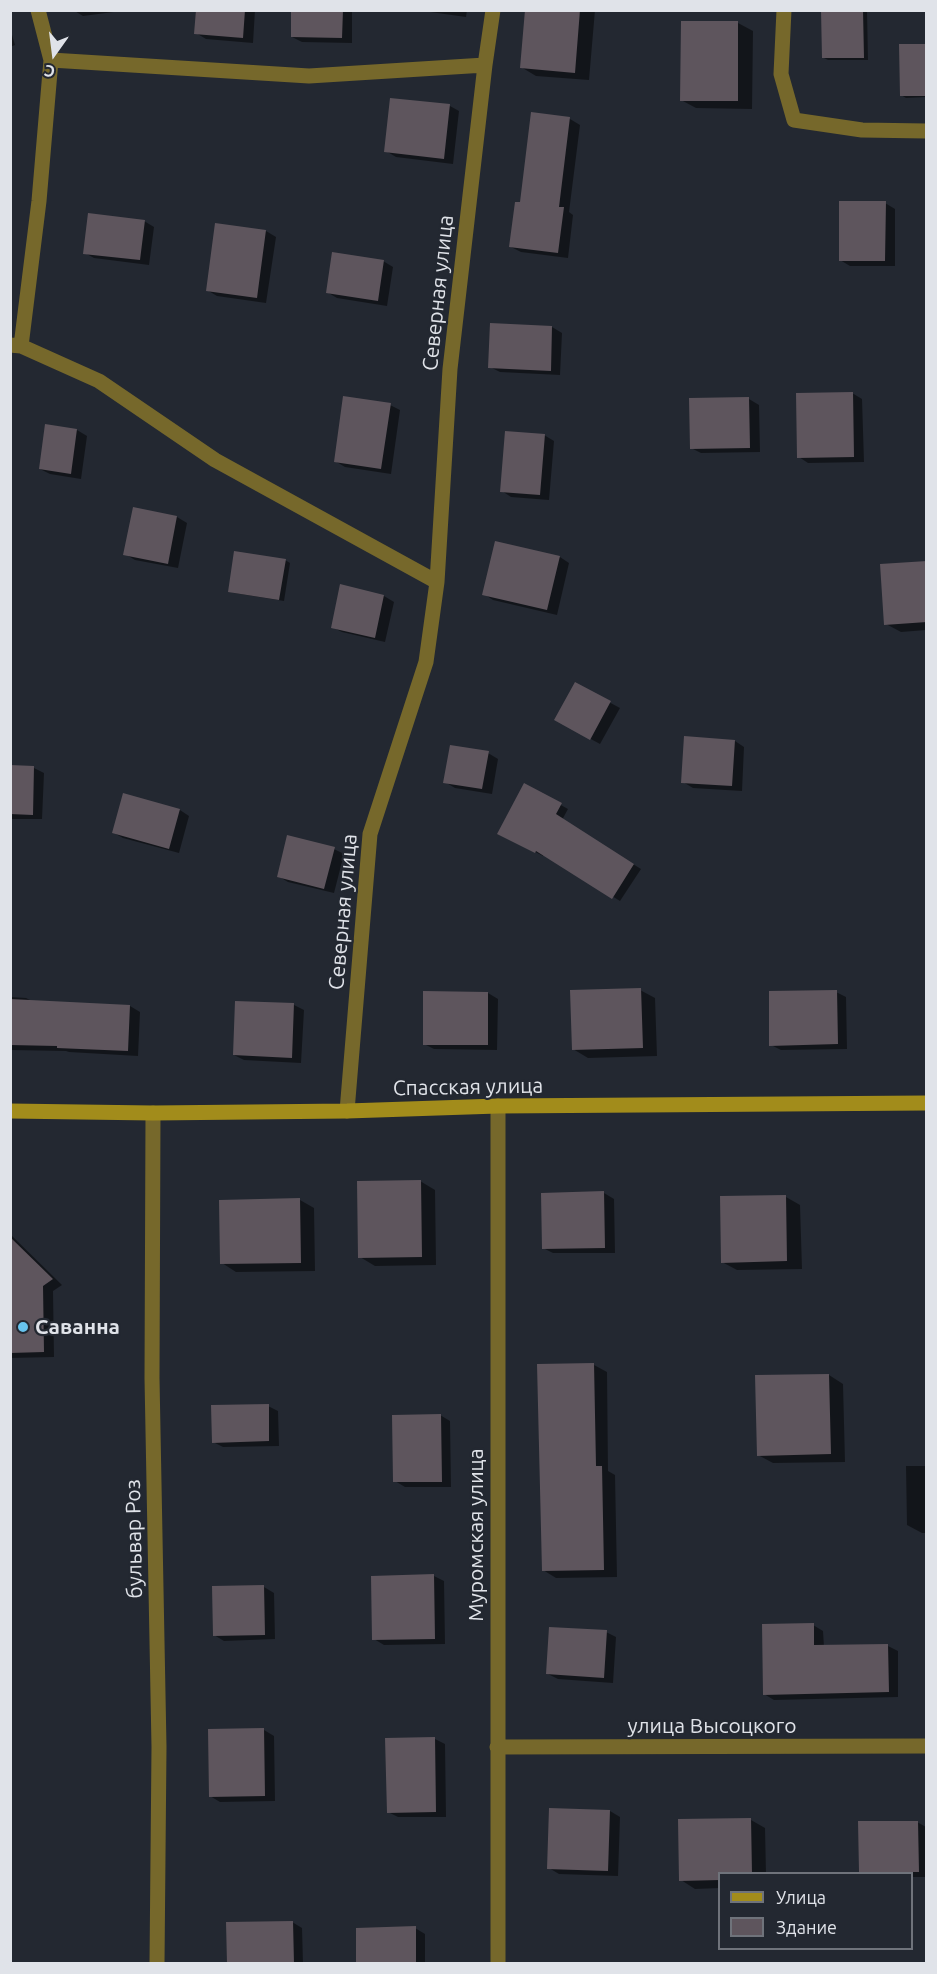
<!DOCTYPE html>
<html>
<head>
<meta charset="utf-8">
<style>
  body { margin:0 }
  #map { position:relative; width:937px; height:1974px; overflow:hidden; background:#232831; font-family:Ubuntu,sans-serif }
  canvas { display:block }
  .frame { position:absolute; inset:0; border:12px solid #e0e3e9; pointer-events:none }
  .legend { position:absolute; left:718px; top:1872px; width:195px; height:78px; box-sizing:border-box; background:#232831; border:2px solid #6f737b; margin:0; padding:8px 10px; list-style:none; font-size:18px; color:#e0e3e9 }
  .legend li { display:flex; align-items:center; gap:12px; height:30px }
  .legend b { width:30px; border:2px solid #6f737b }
  .north { position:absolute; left:24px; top:24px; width:60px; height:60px; -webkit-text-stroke:4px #232831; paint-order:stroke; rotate:194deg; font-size:16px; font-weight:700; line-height:24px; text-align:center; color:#e0e3e9 }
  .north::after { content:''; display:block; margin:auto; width:21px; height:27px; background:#e0e3e9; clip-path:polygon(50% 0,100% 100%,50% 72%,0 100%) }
</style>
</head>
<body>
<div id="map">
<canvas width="937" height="1974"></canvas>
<div class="frame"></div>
<ul class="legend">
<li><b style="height:8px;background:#a28c1b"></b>Улица</li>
<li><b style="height:16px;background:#5e555d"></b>Здание</li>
</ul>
<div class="north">С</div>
</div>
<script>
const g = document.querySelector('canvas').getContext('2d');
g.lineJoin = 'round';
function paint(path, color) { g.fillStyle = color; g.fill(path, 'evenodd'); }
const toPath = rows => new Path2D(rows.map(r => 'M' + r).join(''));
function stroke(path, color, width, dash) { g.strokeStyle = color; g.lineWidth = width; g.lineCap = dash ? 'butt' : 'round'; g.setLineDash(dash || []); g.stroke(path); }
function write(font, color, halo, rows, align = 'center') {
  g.font = font + ' Ubuntu,sans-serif'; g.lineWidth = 4.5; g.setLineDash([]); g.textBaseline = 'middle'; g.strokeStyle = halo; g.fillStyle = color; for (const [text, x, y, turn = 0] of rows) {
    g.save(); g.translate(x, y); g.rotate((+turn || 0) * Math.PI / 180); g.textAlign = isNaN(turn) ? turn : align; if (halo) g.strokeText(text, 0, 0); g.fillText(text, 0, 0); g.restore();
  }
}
paint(toPath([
  [73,10,129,10,83,16],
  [198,10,255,10,253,43,206,39,196,33],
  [293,10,352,10,352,43,302,42,292,37],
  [416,10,467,10,466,17],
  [526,10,595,10,589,80,536,76,521,67],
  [823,10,867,10,868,60,828,60,824,58],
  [682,22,738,23,753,31,752,109,696,108,681,100],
  [10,28,15,45,10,47],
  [926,45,926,97,906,98,901,95],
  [450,106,459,111,453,164,396,157,386,151],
  [533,114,570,119,580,125,569,212,573,215,568,258,521,252,511,247,522,204],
  [885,203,895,209,895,266,850,266,840,260],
  [144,221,154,227,149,265,94,258,85,253],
  [266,231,276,237,266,303,217,296,207,290],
  [383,261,393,267,387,306,337,298,327,292],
  [492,325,552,327,562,333,560,375,500,372,490,367],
  [852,393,862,399,864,462,808,463,799,457],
  [749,399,759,405,760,452,701,453,691,448],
  [390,405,400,410,391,474,345,467,335,461],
  [77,430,87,436,81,479,50,474,40,469],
  [544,435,554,441,549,500,511,497,502,491],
  [134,509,177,517,187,523,178,568,135,560,125,554],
  [560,557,569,563,557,615,493,600,484,594],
  [285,560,290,563,284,601,234,593,230,591],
  [926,563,926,630,901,632,886,624],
  [342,586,384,596,394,602,385,642,342,632,332,627],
  [575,684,620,708,600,744,556,720],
  [735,741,744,747,742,791,693,788,683,782],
  [488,753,498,759,492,794,455,788,445,782],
  [10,767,34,768,44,773,42,819,10,819],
  [525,785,568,809,562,820,641,869,620,901,544,854,543,856,499,833],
  [180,810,189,816,179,853,123,838,114,833],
  [334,849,344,854,334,893,288,882,278,876],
  [640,990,655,998,657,1056,588,1058,573,1049],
  [836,992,846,997,847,1049,781,1050,771,1045],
  [488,993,498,999,497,1050,434,1049,424,1044],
  [10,997,26,998,32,1001,130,1006,140,1012,138,1056,69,1052,66,1051,10,1050],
  [236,1002,294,1005,304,1010,301,1063,244,1060,234,1055],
  [420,1181,435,1190,436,1265,375,1266,360,1257],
  [604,1193,614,1199,615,1253,553,1253,543,1248,542,1194],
  [786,1197,800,1205,802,1269,737,1270,722,1262],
  [300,1200,314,1208,315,1271,236,1272,222,1263],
  [10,1234,62,1285,53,1291,54,1357,10,1358],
  [594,1365,607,1372,608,1471,615,1475,617,1577,556,1578,543,1570],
  [829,1375,843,1384,845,1462,773,1463,758,1455],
  [268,1406,278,1411,279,1446,223,1447,213,1442],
  [440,1415,450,1421,451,1487,405,1487,395,1481],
  [906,1466,926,1466,926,1533,922,1533,907,1525],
  [434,1576,444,1581,445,1644,384,1645,374,1639],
  [264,1587,274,1593,275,1639,224,1641,214,1635],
  [813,1625,823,1631,824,1647,888,1646,898,1651,898,1697,774,1700,764,1694],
  [606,1632,616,1637,613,1683,558,1679,548,1674],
  [264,1730,274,1736,275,1801,220,1802,210,1796],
  [435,1739,445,1744,446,1817,398,1817,388,1812],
  [551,1809,610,1811,620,1817,618,1876,559,1874,549,1868],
  [751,1820,765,1828,766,1874,720,1874,720,1888,695,1889,681,1880],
  [917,1822,926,1827,926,1877,912,1877,912,1874,863,1874,860,1872],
  [292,1922,302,1928,303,1964,229,1964],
  [415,1928,425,1934,425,1964,358,1964]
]), '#0007');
paint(toPath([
  [196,10,245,10,243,38,194,34],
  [291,10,343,10,342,38,291,37],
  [525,10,580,10,575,73,520,68],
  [821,10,863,10,864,58,822,58],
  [681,21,738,21,738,101,680,101],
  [899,44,927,44,927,96,900,96],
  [390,98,450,104,444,159,384,152],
  [531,112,570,117,559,207,564,207,558,253,509,247,515,202,520,202],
  [839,201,886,201,885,261,839,261],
  [88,213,145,220,140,260,83,254],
  [215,223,266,230,257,298,206,291],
  [332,252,384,260,378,301,326,293],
  [490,323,552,326,551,371,488,368],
  [853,392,854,457,797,458,796,393],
  [343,396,391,403,381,469,334,462],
  [749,397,750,448,690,449,689,398],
  [45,424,77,429,71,474,39,469],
  [505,431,545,434,540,495,500,492],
  [133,507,177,516,168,564,123,555],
  [495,541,560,556,547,610,482,595],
  [234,551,286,559,279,600,228,592],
  [927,561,927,622,884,625,880,564],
  [340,584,384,595,375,638,331,628],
  [575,682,611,701,590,740,554,720],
  [684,736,735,740,732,786,681,783],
  [450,745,489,751,482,789,443,783],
  [10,765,34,766,33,815,10,814],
  [524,783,562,803,556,814,634,864,612,899,536,851,535,853,497,834],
  [123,793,180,809,169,849,112,833],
  [287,835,335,847,324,889,277,877],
  [641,988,643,1048,572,1050,570,990],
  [837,990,838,1044,769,1046,769,991],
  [423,991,488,992,488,1045,423,1045],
  [10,999,130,1005,128,1051,57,1048,57,1046,10,1045],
  [235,1001,294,1003,292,1058,233,1055],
  [421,1180,422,1257,358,1258,357,1181],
  [604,1191,605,1248,542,1249,541,1193],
  [786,1195,787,1261,721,1263,720,1196],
  [300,1198,301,1263,220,1264,219,1200],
  [10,1237,53,1279,43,1286,44,1352,10,1353],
  [594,1363,596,1466,602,1466,604,1570,542,1571,537,1364],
  [829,1374,831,1454,757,1456,755,1375],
  [269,1404,269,1441,212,1443,211,1405],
  [441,1414,442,1482,393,1482,392,1415],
  [434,1574,435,1639,372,1640,371,1576],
  [264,1585,265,1635,213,1636,212,1586],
  [814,1623,814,1645,888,1644,889,1692,763,1695,762,1624],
  [549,1627,607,1630,604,1678,546,1674],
  [264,1728,265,1796,209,1797,208,1729],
  [435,1737,436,1812,387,1813,385,1738],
  [549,1808,610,1810,608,1871,547,1869],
  [751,1818,752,1874,720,1874,720,1880,679,1881,678,1819],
  [858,1821,918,1821,919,1872,859,1872],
  [293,1921,294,1964,227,1964,226,1922],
  [416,1926,416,1964,356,1964,356,1928]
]), '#5e555d');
stroke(toPath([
  [784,10,781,74,794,120,862,130,926,131],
  [51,60,309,76,485,65],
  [10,345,21,346,99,381,215,460,437,582,426,662,370,834,347,1111],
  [21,346,39,201,51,60,38,10],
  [437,582,450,369,485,65,493,10],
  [153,1113,152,1378,159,1747,157,1964],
  [497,1747,926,1746],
  [498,1964,498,1106]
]), '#76682b', 15);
stroke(toPath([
  [10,1111,153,1113,347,1111,498,1106,926,1103]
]), '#a28c1b', 15);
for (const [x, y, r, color] of [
  [23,1327,6,"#67c4ef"]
]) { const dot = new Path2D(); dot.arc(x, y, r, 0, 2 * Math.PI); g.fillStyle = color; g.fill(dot); stroke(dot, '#232831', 2); }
write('21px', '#e0e3e9', '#232831', [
  ["Северная улица",438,293,-84],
  ["Северная улица",343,912,-85],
  ["Спасская улица",468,1087,-1],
  ["Муромская улица",476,1535,-90],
  ["бульвар Роз",134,1539,-91],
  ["улица Высоцкого",712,1726]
]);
write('bold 21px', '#e0e3e9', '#232831', [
  ["Саванна",35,1327]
], 'left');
</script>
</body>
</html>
